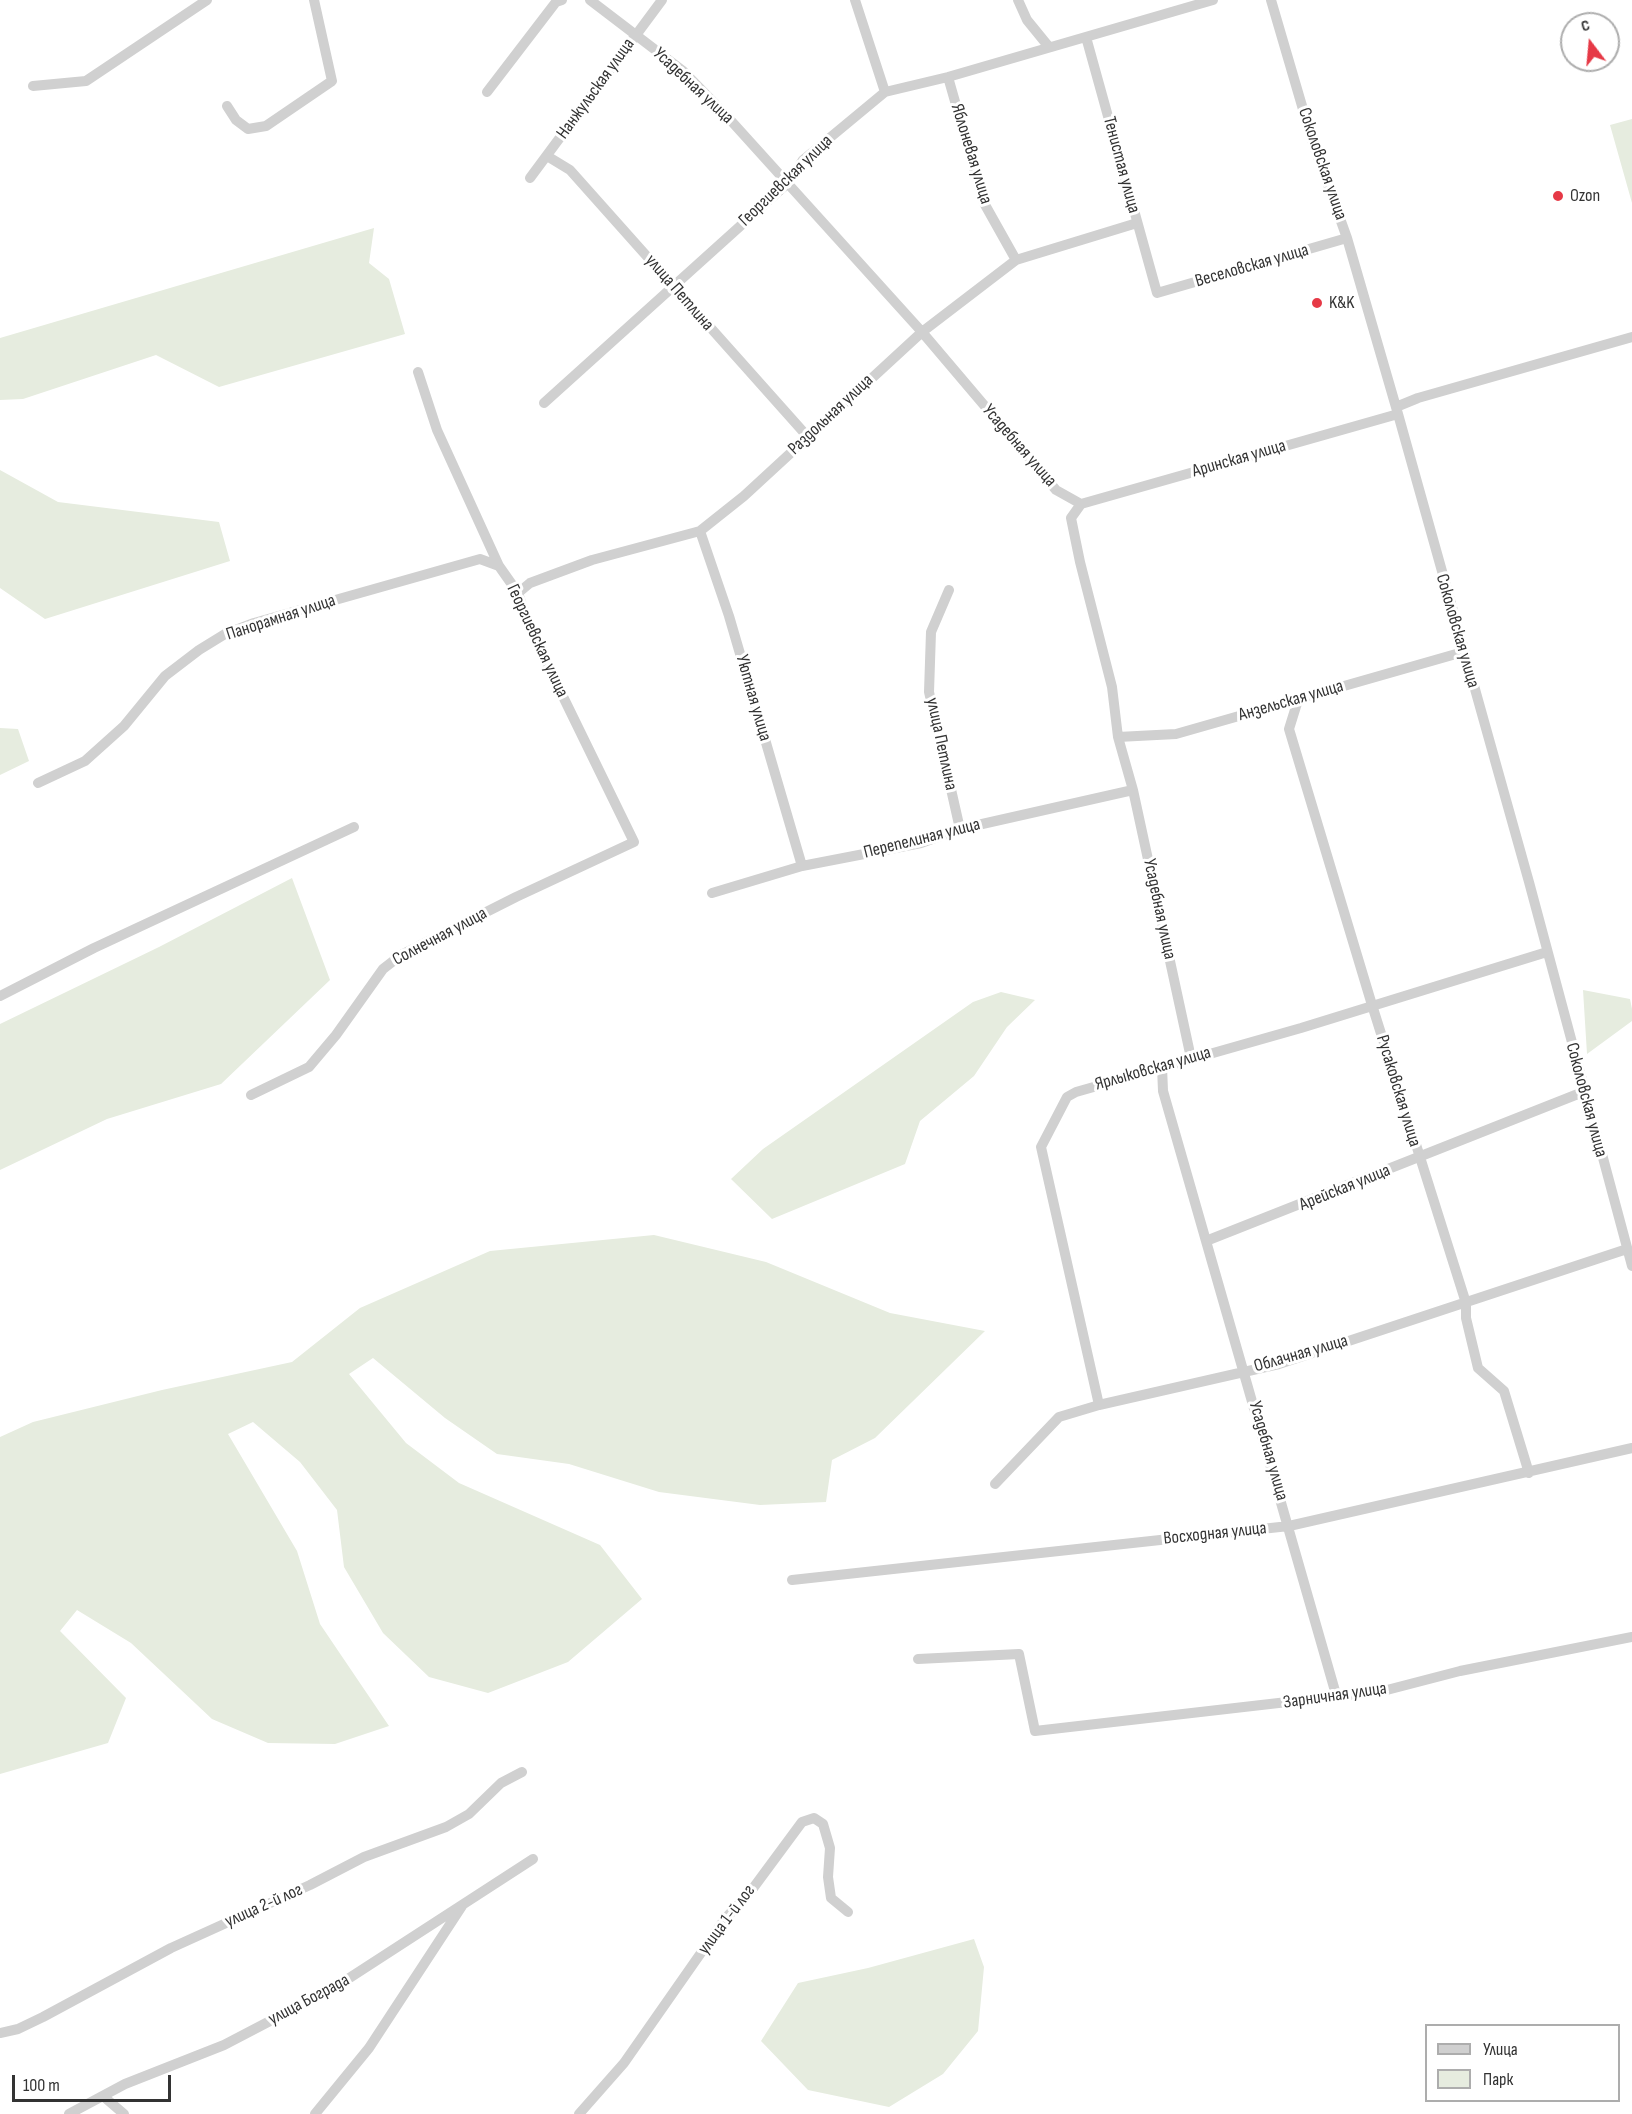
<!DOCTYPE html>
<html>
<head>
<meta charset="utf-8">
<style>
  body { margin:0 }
  #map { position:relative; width:1632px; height:2114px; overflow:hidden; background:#fff; font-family:"Sofia Sans Condensed",sans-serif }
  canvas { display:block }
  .legend { position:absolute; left:1425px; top:2024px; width:195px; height:78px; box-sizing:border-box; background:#fff; border:2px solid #adadad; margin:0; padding:8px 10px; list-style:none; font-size:18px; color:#333 }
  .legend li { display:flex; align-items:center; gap:12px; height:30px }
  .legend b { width:30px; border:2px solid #adadad }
  .north { position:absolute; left:1560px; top:12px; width:60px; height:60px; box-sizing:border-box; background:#fff; border:2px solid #adadad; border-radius:50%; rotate:344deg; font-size:16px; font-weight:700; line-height:24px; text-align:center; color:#333 }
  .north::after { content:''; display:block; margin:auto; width:21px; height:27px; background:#e63946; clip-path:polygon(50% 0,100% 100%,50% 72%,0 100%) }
  .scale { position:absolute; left:12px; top:2075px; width:159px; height:27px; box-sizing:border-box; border:3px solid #333; border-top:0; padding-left:8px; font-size:18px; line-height:21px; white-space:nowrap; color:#333; -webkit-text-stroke:4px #fff; paint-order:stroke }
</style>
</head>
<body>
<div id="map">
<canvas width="1632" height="2114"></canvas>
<ul class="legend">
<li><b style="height:8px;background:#d0d0d0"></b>Улица</li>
<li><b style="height:16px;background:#e6ecdf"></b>Парк</li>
</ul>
<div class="north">С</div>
<div class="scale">100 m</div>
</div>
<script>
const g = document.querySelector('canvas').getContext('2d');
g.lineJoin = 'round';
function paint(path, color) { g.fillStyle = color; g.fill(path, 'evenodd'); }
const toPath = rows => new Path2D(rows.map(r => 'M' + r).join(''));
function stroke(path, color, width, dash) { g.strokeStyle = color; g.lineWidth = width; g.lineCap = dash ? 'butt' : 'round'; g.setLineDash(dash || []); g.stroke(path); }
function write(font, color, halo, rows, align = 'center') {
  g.font = font + ' "Sofia Sans Condensed",sans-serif'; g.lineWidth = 6; g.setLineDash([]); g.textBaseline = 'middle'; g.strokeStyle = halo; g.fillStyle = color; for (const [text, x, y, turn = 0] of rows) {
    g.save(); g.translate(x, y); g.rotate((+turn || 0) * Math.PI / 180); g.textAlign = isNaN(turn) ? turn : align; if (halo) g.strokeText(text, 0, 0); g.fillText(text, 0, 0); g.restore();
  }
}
paint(toPath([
  [1632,119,1632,203,1610,125],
  [374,228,369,263,389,279,405,334,219,387,156,355,23,399,0,400,0,338],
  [0,470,58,502,219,522,230,561,45,619,0,588],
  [0,728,18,729,29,761,0,775],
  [292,878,330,980,221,1084,107,1119,0,1170,0,1024,159,947],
  [1583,990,1630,999,1632,1009,1632,1021,1587,1054],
  [1001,992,1035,1000,1007,1027,974,1076,920,1121,905,1164,772,1219,731,1179,763,1149,973,1002],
  [654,1235,766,1262,890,1313,985,1331,875,1438,832,1460,826,1502,760,1505,659,1492,569,1464,497,1454,445,1418,373,1358,349,1374,406,1443,459,1483,600,1545,642,1599,568,1662,488,1693,429,1677,383,1633,344,1567,337,1510,300,1462,253,1422,228,1434,297,1551,320,1624,389,1726,335,1744,268,1743,212,1719,131,1643,77,1610,60,1631,126,1698,108,1743,0,1774,0,1437,33,1422,162,1390,292,1362,360,1308,490,1251],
  [974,1939,984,1967,978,2031,943,2074,889,2107,808,2090,761,2041,798,1983,868,1968]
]), '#e6ecdf');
stroke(toPath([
  [590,0,683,71,724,113,922,332,1056,490,1081,504],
  [855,0,885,92],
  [1018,0,1027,20,1049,47],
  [1271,0,1312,140,1347,238,1398,414,1529,882,1632,1266],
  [1086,37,1157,293,1347,238],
  [948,77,984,203,1016,260],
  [33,86,86,81,207,0],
  [487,92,556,2,562,0],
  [227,106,236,120,248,129,266,126,332,81,314,0],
  [547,156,570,170,807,436],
  [530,178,662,0],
  [544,403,788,183,803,160,885,92,948,77,1213,0],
  [1396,407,1418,398,1632,337],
  [1081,504,1071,518,1080,562,1112,687,1118,737,1133,790,1191,1058],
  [1081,504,1398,414],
  [700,531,729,616,802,866],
  [949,590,931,632,929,692,960,829],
  [518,593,530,583,592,560,700,531,744,496,922,332,1016,260,1137,223],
  [1298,700,1289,729,1372,1005,1466,1303,1466,1318,1478,1368,1504,1391,1529,1473],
  [1118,737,1176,734,1463,652],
  [38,783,85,761,124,726,165,676,199,650,225,634,254,623,480,559,499,566],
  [712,893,802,866,921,843,960,829,1133,790],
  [0,996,94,948,354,827],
  [1162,1067,1163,1091,1337,1698],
  [251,1095,309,1067,336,1035,383,969,401,955,516,897,634,842,531,631,518,593,499,566,437,430,418,372],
  [1206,1241,1583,1092],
  [1099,1405,1041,1147,1067,1097,1076,1092,1301,1028,1547,952],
  [995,1484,1059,1417,1099,1405,1279,1364,1627,1249],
  [792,1580,1289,1526,1632,1448],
  [918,1659,1019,1654,1035,1731,1383,1691,1460,1671,1632,1637],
  [0,2033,18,2029,43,2017,171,1948,310,1885,364,1857,446,1827,469,1814,501,1783,522,1772],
  [103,2096,124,2114],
  [69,2114,125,2084,224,2045,337,1986,533,1859],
  [315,2114,369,2048,462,1906],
  [579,2114,624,2063,724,1920,751,1891,802,1822,814,1818,823,1824,830,1848,828,1877,831,1898,848,1912]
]), '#d0d0d0', 10);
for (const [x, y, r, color] of [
  [1558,196,6,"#e63946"],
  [1317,303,6,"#e63946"]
]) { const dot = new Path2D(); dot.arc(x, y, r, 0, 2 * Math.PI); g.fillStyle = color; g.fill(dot); stroke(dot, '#fff', 2); }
write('18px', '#333', '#fff', [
  ["Усадебная улица",693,86,43],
  ["Нанжульская улица",596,89,-54],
  ["Яблоневая улица",971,154,73],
  ["Соколовская улица",1322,164,71],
  ["Тенистая улица",1121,165,75],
  ["Георгиевская улица",786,181,-44],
  ["Веселовская улица",1252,266,-16],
  ["улица Петлина",679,293,49],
  ["Раздольная улица",831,415,-43],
  ["Усадебная улица",1019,446,49],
  ["Аринская улица",1239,459,-16],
  ["Панорамная улица",281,618,-18],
  ["Соколовская улица",1457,631,74],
  ["Георгиевская улица",537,641,65],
  ["Уютная улица",753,698,74],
  ["Анзельская улица",1291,701,-16],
  ["улица Петлина",941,744,78],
  ["Перепелиная улица",922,839,-14],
  ["Усадебная улица",1159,909,78],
  ["Солнечная улица",440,937,-28],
  ["Ярлыковская улица",1153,1069,-16],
  ["Русаковская улица",1398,1091,73],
  ["Соколовская улица",1586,1100,75],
  ["Арейская улица",1345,1188,-22],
  ["Облачная улица",1301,1354,-16],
  ["Усадебная улица",1268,1451,74],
  ["Восходная улица",1215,1534,-6],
  ["Зарничная улица",1335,1696,-8],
  ["улица 2-й лог",264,1906,-24],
  ["улица 1-й лог",727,1920,-53],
  ["улица Бограда",309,2000,-28]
]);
write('18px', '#333', '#fff', [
  ["Ozon",1570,196],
  ["K&K",1329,303]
], 'left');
</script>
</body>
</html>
